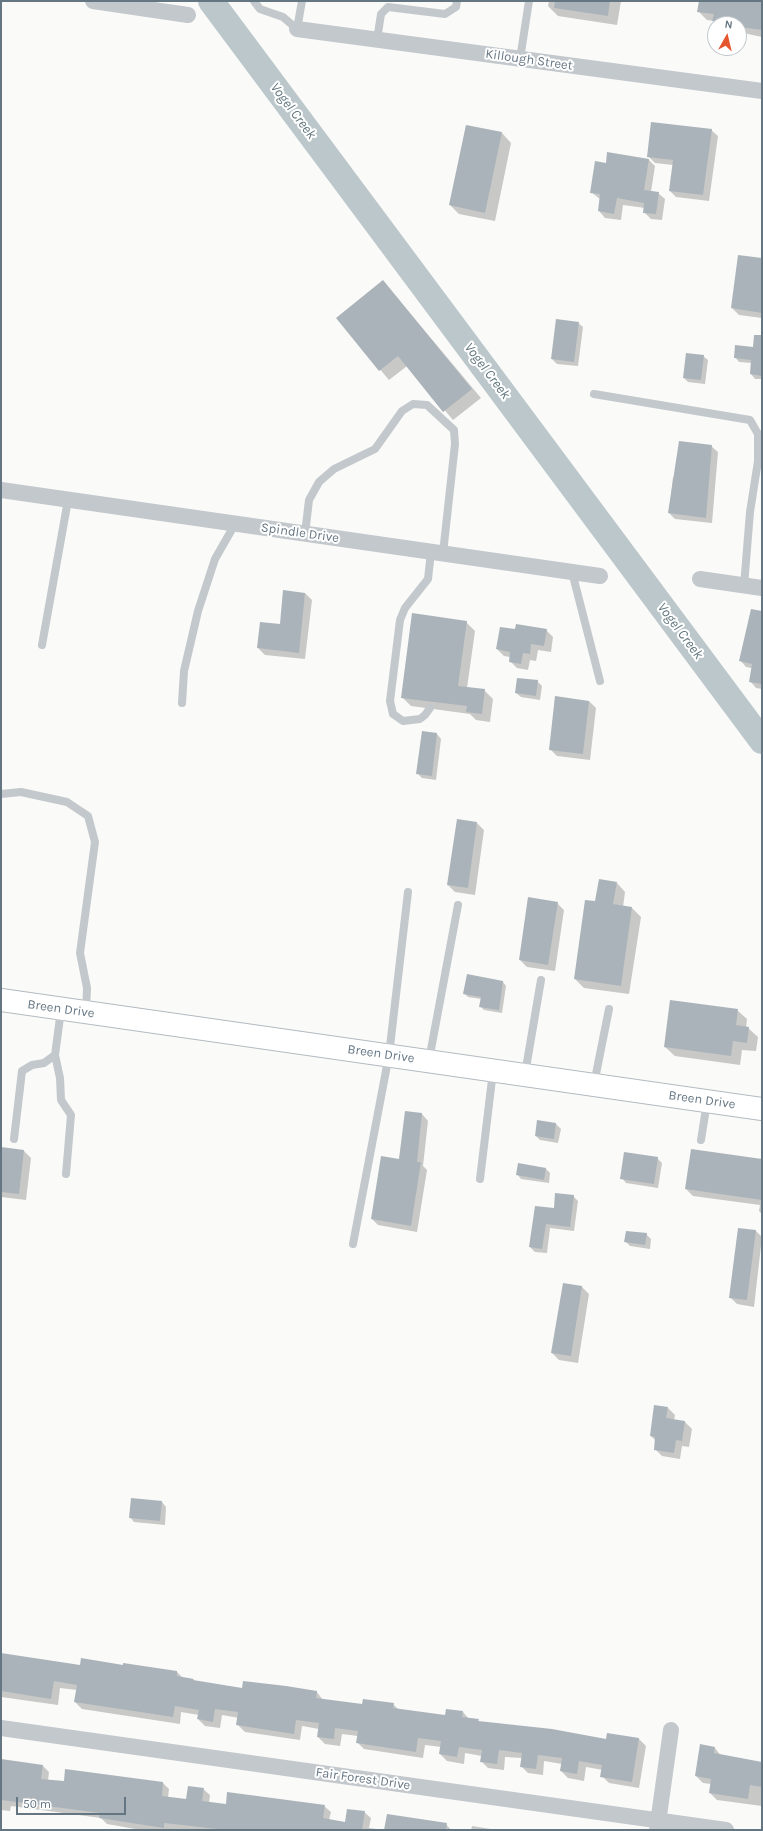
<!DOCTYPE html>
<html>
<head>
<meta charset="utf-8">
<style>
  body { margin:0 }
  #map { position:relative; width:763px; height:1831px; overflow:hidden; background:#fafaf8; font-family:Karla,sans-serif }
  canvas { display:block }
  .frame { position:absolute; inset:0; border:2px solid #657683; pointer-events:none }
  .north { position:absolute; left:707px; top:16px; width:40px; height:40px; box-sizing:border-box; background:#fff; border:1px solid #c1c8cd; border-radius:50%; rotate:8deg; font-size:11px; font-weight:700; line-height:16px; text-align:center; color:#657683 }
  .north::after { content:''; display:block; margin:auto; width:14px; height:18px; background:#e4572e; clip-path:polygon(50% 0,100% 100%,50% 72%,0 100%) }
  .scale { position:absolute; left:16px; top:1797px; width:110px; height:18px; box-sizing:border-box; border:2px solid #657683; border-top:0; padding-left:5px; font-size:12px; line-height:14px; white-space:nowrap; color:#657683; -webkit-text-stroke:3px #fff; paint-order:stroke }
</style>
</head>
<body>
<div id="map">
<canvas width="763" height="1831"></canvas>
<div class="frame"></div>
<div class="north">N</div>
<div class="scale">50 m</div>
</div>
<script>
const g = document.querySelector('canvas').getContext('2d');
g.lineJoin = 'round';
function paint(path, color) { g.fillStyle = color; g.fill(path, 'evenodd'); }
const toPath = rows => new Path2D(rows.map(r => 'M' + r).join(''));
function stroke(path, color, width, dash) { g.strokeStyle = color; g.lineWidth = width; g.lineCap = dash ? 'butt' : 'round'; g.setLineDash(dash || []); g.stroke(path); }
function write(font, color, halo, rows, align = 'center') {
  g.font = font + ' Karla,sans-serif'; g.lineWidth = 4; g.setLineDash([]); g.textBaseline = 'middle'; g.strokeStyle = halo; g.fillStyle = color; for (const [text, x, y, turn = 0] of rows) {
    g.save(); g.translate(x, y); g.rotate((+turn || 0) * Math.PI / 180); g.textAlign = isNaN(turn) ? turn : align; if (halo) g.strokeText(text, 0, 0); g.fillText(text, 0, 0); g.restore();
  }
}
paint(toPath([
  [549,1,621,1,617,25,558,16,548,6],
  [700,1,762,1,762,37,739,32,739,24,717,24,714,21,707,20,698,11],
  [466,126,502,133,511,143,495,221,459,214,450,205],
  [711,130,718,136,709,201,676,197,670,191,673,165,655,163,648,156],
  [648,159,655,166,651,192,658,193,665,199,662,220,651,219,644,212,645,208,623,205,621,220,605,218,599,211,600,199,591,192,607,164],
  [762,259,762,318,739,315,732,308],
  [383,281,481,398,453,420,407,366,389,380,337,318],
  [578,323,583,327,578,366,557,364,552,359],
  [762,349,762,379,755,379,751,374,752,363,739,362,735,357],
  [703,356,708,360,705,384,688,382,684,378],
  [711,446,718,452,712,523,675,519,669,513,673,477,675,478],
  [305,593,312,600,305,659,265,655,258,648,281,625],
  [762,612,762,689,756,688,750,681,752,668,746,667,740,660],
  [466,622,475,631,467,688,484,690,493,699,490,722,476,720,470,714,411,706,402,697],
  [546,630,553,637,551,652,538,650,536,661,530,660,528,670,517,668,510,661,510,657,504,656,497,649,516,631],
  [537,681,542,686,540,700,521,697,516,693],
  [589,701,596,708,590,760,557,756,550,749],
  [437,734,441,739,436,780,422,778,417,773],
  [477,823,484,830,475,895,455,892,448,885],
  [617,883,625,892,623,907,632,908,641,917,629,994,584,988,575,979,596,903],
  [557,903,564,910,555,971,527,967,520,960],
  [503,982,506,986,502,1013,484,1010,480,1006,481,999,468,997,464,993],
  [737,1010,747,1019,746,1028,748,1028,758,1037,756,1051,742,1050,740,1065,675,1056,665,1047],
  [406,1112,422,1114,428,1121,423,1166,427,1170,417,1232,378,1225,372,1219,399,1160],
  [538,1121,556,1124,561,1129,558,1143,540,1140,536,1136],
  [1,1148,24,1151,31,1158,26,1200,1,1197],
  [657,1158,662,1163,658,1188,626,1183,622,1178],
  [546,1169,550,1173,549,1183,521,1179,517,1174],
  [762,1179,762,1214,759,1211,760,1205,693,1196,686,1189],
  [573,1196,578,1201,574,1231,550,1228,547,1253,535,1252,530,1247,554,1209],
  [739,1229,756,1231,762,1237,754,1307,737,1304,730,1297],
  [646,1234,651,1239,650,1249,630,1246,626,1242],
  [564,1284,582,1287,589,1294,578,1363,559,1360,552,1353],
  [668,1408,675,1415,674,1421,685,1422,692,1429,689,1447,682,1446,680,1459,662,1456,655,1449,656,1441,651,1436],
  [132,1499,162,1502,166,1507,165,1525,134,1522,130,1517],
  [1,1654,81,1667,123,1666,177,1672,183,1678,195,1682,243,1689,316,1691,323,1700,363,1705,393,1704,399,1710,446,1716,463,1712,469,1719,478,1720,481,1723,607,1741,608,1734,639,1739,646,1746,639,1788,609,1783,602,1776,603,1770,586,1767,584,1781,568,1778,561,1771,562,1764,544,1761,543,1775,528,1773,521,1766,522,1758,505,1757,504,1770,488,1768,481,1761,482,1756,465,1753,464,1764,447,1761,440,1754,441,1747,425,1745,423,1758,364,1749,357,1742,358,1736,342,1734,340,1746,325,1744,318,1737,319,1729,302,1726,300,1740,245,1732,238,1725,239,1718,222,1715,220,1728,205,1726,198,1719,199,1715,181,1712,180,1724,82,1709,75,1702,77,1690,60,1688,58,1705,1,1697],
  [715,1748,721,1756,762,1763,762,1806,717,1800,710,1793,711,1784,703,1783,696,1776],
  [1,1760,43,1766,49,1772,48,1781,65,1782,163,1783,169,1789,168,1798,187,1800,203,1789,210,1795,209,1803,227,1805,324,1806,331,1812,329,1820,346,1823,364,1812,371,1818,369,1828,385,1830,445,1823,451,1830,141,1830,107,1824,101,1818,11,1806,10,1811,1,1810],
  [472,1826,497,1830,471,1830]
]), '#0003');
stroke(toPath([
  [211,1,762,741]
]), '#bbc7cb', 26);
paint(toPath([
  [555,1,610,1,608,16,554,8],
  [699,1,762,1,762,30,740,27,739,24,712,21,714,14,697,12],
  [651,122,712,129,703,195,669,191,673,160,647,157],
  [466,125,502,132,485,213,449,205],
  [607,152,649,159,644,190,659,192,656,214,643,213,644,203,617,198,614,214,598,211,600,194,590,193,595,161,606,163],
  [738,255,762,258,762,313,731,308],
  [383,280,472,389,443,412,398,356,379,371,336,318],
  [556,319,579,322,574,362,551,359],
  [754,335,762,335,762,376,750,374,751,360,734,358,735,345,753,347],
  [686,353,704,355,701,380,683,378],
  [679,441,712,445,706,518,668,513],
  [283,590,305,593,299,653,257,648,260,622,280,624],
  [751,609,762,611,762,684,749,682,752,664,739,661],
  [412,613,467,621,458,686,485,689,482,714,466,712,467,706,401,698],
  [516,624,547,629,544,646,531,644,530,654,523,653,521,664,509,662,510,652,496,649,500,627,515,629],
  [517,678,538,680,536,696,515,693],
  [555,696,589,701,583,754,549,750],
  [422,731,437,733,432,776,416,774],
  [457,819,477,822,468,888,447,885],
  [599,879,617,882,613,904,632,907,621,986,574,979,585,900,595,901],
  [528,897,558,902,548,965,519,960],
  [467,974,503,981,499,1010,479,1007,481,997,463,994],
  [670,1000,738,1009,736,1025,749,1027,747,1043,733,1041,731,1056,664,1047],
  [405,1111,422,1113,417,1162,421,1162,411,1226,371,1219,381,1156,399,1159],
  [537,1120,556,1123,554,1139,535,1136],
  [1,1147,24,1150,19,1194,1,1192],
  [691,1149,762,1159,762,1200,685,1189],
  [624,1152,658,1157,654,1184,620,1179],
  [518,1163,546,1168,544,1180,516,1175],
  [555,1193,574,1195,570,1227,546,1224,542,1249,529,1247,535,1206,554,1208],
  [738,1228,756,1230,747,1300,729,1298],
  [626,1231,647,1233,645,1245,624,1242],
  [563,1283,582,1286,571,1356,551,1353],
  [654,1405,668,1407,666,1418,685,1421,682,1441,676,1440,674,1453,654,1450,655,1437,650,1436],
  [131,1498,162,1501,160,1521,129,1518],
  [1,1653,80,1665,81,1658,123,1665,123,1663,177,1671,177,1676,194,1679,193,1680,242,1688,243,1681,286,1686,317,1691,316,1698,362,1704,363,1699,394,1703,393,1708,445,1715,446,1709,463,1711,462,1717,479,1719,478,1721,552,1729,606,1739,607,1733,639,1738,632,1782,600,1777,602,1765,579,1761,577,1774,560,1771,562,1758,538,1755,536,1769,520,1767,522,1753,499,1750,497,1764,480,1762,482,1750,459,1747,457,1757,439,1754,441,1741,418,1738,416,1752,356,1743,358,1731,335,1728,334,1739,317,1737,319,1723,296,1720,294,1734,236,1725,238,1712,215,1709,213,1722,197,1719,199,1710,175,1706,173,1717,74,1702,77,1685,54,1681,51,1699,1,1691],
  [700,1744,715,1747,714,1753,762,1762,762,1787,750,1785,748,1799,709,1793,711,1779,695,1776],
  [1,1759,43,1765,41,1779,64,1781,65,1769,163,1782,162,1796,186,1799,188,1786,204,1788,202,1801,226,1804,227,1792,325,1805,323,1818,345,1822,347,1809,365,1811,362,1830,226,1830,164,1823,164,1828,99,1818,100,1813,1,1800],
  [387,1814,447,1823,446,1830,384,1830]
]), '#aab3b9');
const secondary = toPath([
  [1,1000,762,1109]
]);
stroke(secondary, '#b3babf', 24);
stroke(toPath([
  [254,1,260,9,283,17,297,29,302,1],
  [377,40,381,14,388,7,445,14,456,7,457,1],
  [520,59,529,1],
  [594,394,750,420,758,434,758,461,750,512,744,586],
  [305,534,309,500,319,482,334,469,375,449,402,411,413,404,427,405,454,430,455,444,443,553],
  [572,572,600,681],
  [42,645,68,500],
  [182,703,184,671,198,611,215,559,235,524],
  [430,708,425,715,420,719,403,721,393,714,390,701,400,620,405,608,428,579,431,552],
  [1,794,21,792,67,802,88,816,95,842,80,953,87,988,86,1012],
  [55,1055,60,1078,61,1100,71,1115,66,1174],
  [429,1060,458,905],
  [525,1074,541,980],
  [594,1084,609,1009],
  [14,1139,22,1071,32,1065,44,1063,55,1055,61,1010],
  [701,1140,707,1102],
  [480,1179,493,1071],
  [353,1244,389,1055,408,892]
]), '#c3c8cc', 8);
stroke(toPath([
  [93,1,188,15],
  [297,29,762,91],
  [1,490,600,576],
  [700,579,762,588],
  [1,1728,726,1830],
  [657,1830,671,1730]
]), '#c3c8cc', 16);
stroke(secondary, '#fff', 22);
write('13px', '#657683', '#fff', [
  ["Killough Street",529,60,8],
  ["Spindle Drive",300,533,8],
  ["Breen Drive",61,1009,8],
  ["Breen Drive",381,1054,8],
  ["Breen Drive",702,1100,8],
  ["Fair Forest Drive",363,1779,8]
]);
write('italic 14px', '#60757c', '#fff', [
  ["Vogel Creek",293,111,53],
  ["Vogel Creek",487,371,53],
  ["Vogel Creek",680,631,53]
]);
</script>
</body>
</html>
